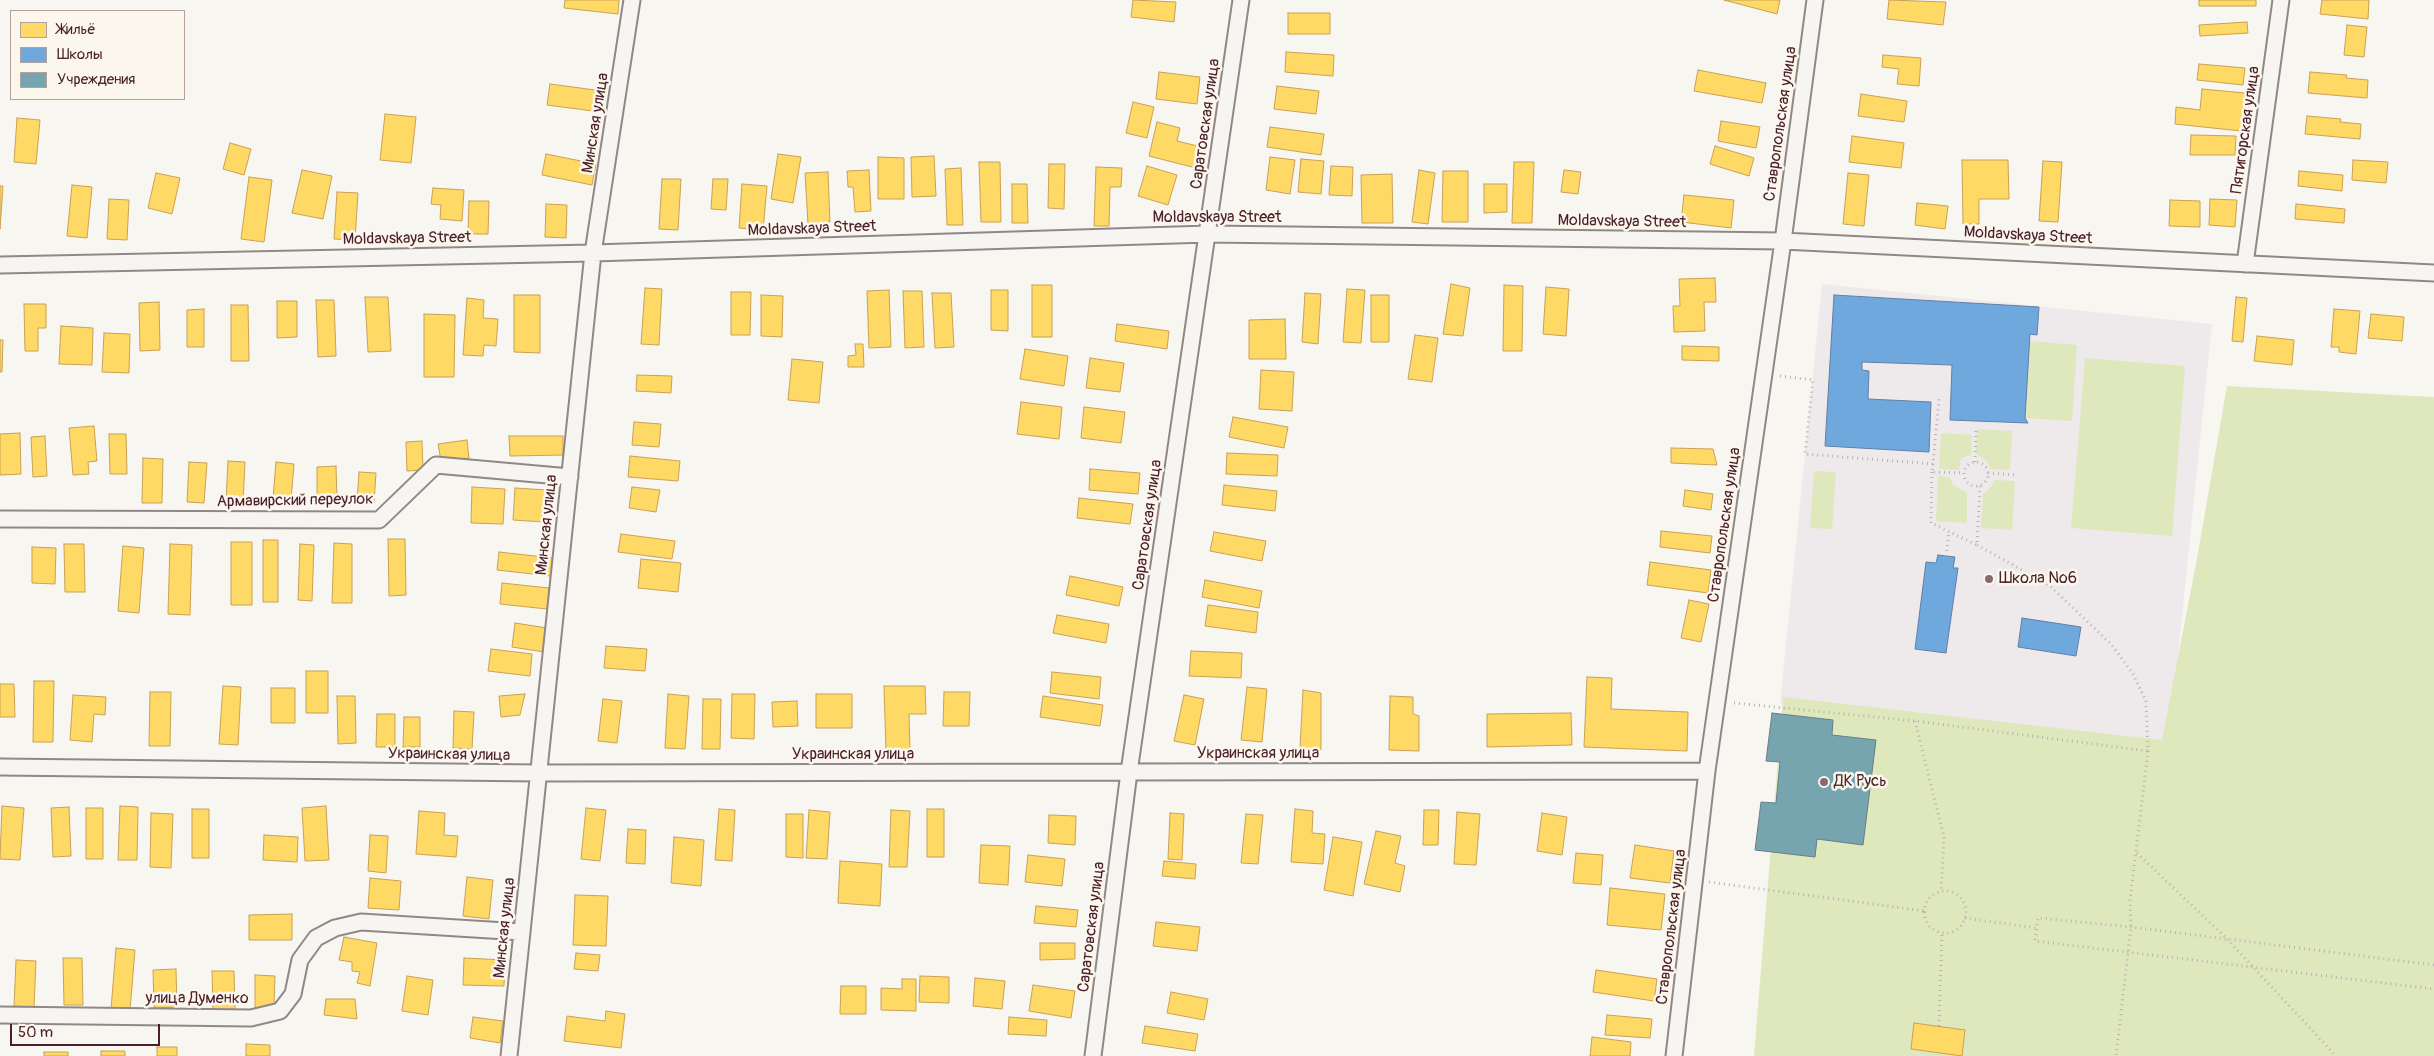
<!DOCTYPE html>
<html>
<head>
<meta charset="utf-8">
<style>
  body { margin:0 }
  #map { position:relative; width:2434px; height:1056px; overflow:hidden; background:#f8f6f0; font-family:Pangolin,sans-serif }
  canvas { display:block }
  .legend { position:absolute; left:10px; top:10px; width:175px; height:90px; box-sizing:border-box; background:#fbf7ec; border:1px solid #b4a19f; margin:0; padding:6px 9px; list-style:none; font-size:15px; color:#4a1f2b }
  .legend li { display:flex; align-items:center; gap:10px; height:25px }
  .legend b { width:25px; border:1px solid #b4a19f }
  .scale { position:absolute; left:10px; top:1024px; width:150px; height:22px; box-sizing:border-box; border:2px solid #4a1f2b; border-top:0; padding-left:6px; font-size:15px; line-height:18px; white-space:nowrap; color:#4a1f2b; -webkit-text-stroke:4px #fbf7ec; paint-order:stroke }
</style>
</head>
<body>
<div id="map">
<canvas width="2434" height="1056"></canvas>
<ul class="legend">
<li><b style="height:14px;background:#ffd966"></b>Жильё</li>
<li><b style="height:14px;background:#6fa8dc"></b>Школы</li>
<li><b style="height:14px;background:#76a5af"></b>Учреждения</li>
</ul>
<div class="scale">50 m</div>
</div>
<script>
const g = document.querySelector('canvas').getContext('2d');
g.lineJoin = 'round';
function paint(path, color) { g.fillStyle = color; g.fill(path, 'evenodd'); }
const toPath = rows => new Path2D(rows.map(r => 'M' + r).join(''));
function stroke(path, color, width, dash) { g.strokeStyle = color; g.lineWidth = width; g.lineCap = dash ? 'butt' : 'round'; g.setLineDash(dash || []); g.stroke(path); }
function write(font, color, halo, rows, align = 'center') {
  g.font = font + ' Pangolin,sans-serif'; g.lineWidth = 5; g.setLineDash([]); g.textBaseline = 'middle'; g.strokeStyle = halo; g.fillStyle = color; for (const [text, x, y, turn = 0] of rows) {
    g.save(); g.translate(x, y); g.rotate((+turn || 0) * Math.PI / 180); g.textAlign = isNaN(turn) ? turn : align; if (halo) g.strokeText(text, 0, 0); g.fillText(text, 0, 0); g.restore();
  }
}
paint(toPath([
  [1822,284,2212,324,2169,743,1780,703]
]), '#eeeaeb');
paint(toPath([
  [2030,341,2077,345,2072,421,2025,418],
  [2085,358,2185,366,2172,536,2071,528],
  [2227,386,2434,397,2434,1056,1754,1056,1783,697,2162,740,2198,553],
  [1977,429,2012,431,2010,470,1990,469,1987,462,1976,453],
  [1941,433,1972,435,1971,455,1961,458,1959,470,1939,469],
  [1814,471,1836,472,1832,529,1810,528],
  [1938,476,1949,477,1953,485,1967,493,1967,523,1936,521],
  [1995,480,2015,481,2012,530,1981,528,1983,494,1988,491]
]), '#dee8bc');
const homes = toPath([
  [565,0,619,0,618,14,564,8,565,0],
  [1133,0,1176,2,1174,22,1131,17,1133,0],
  [1724,0,1780,0,1777,14,1724,0],
  [1889,0,1946,2,1943,25,1887,19,1889,0],
  [2199,0,2256,0,2256,6,2199,6,2199,0],
  [2322,0,2369,0,2368,19,2320,14,2322,0],
  [1288,13,1330,13,1330,34,1288,34,1288,13],
  [2247,22,2248,33,2200,36,2199,25,2247,22],
  [2347,25,2367,27,2364,57,2344,55,2347,25],
  [1286,52,1334,55,1333,76,1285,72,1286,52],
  [1883,55,1921,58,1919,86,1897,84,1899,69,1882,67,1883,55],
  [2199,64,2245,68,2243,85,2197,80,2199,64],
  [1698,70,1766,83,1762,103,1694,91,1698,70],
  [1159,72,1200,77,1197,104,1156,99,1159,72],
  [2310,72,2347,75,2346,78,2368,80,2367,98,2308,93,2310,72],
  [550,84,595,90,593,111,547,105,550,84],
  [1277,86,1319,91,1316,114,1274,109,1277,86],
  [2202,89,2245,93,2241,131,2175,124,2176,107,2200,110,2202,89],
  [1861,94,1907,101,1904,122,1858,116,1861,94],
  [1133,102,1154,107,1147,138,1126,133,1133,102],
  [385,114,416,117,411,163,380,160,385,114],
  [2307,116,2341,119,2340,122,2361,124,2360,139,2305,134,2307,116],
  [17,118,40,120,36,164,14,162,17,118],
  [1721,121,1760,127,1756,148,1718,141,1721,121],
  [1157,122,1180,128,1177,141,1202,147,1196,168,1149,156,1157,122],
  [1270,127,1324,134,1321,155,1267,147,1270,127],
  [2191,135,2236,136,2235,155,2190,155,2191,135],
  [1852,136,1904,143,1901,168,1849,162,1852,136],
  [230,143,251,149,244,175,223,169,230,143],
  [1715,146,1754,158,1749,176,1710,164,1715,146],
  [546,154,596,164,592,185,542,175,546,154],
  [778,154,801,157,793,203,771,199,778,154],
  [934,156,936,196,912,197,911,157,934,156],
  [878,157,904,158,904,199,878,199,878,157],
  [1270,157,1295,160,1290,194,1266,190,1270,157],
  [1301,159,1324,161,1321,194,1298,192,1301,159],
  [1962,160,2008,160,2009,199,1979,199,1979,224,1963,224,1962,160],
  [2353,160,2388,162,2386,183,2352,180,2353,160],
  [2043,161,2062,162,2058,222,2039,221,2043,161],
  [979,162,1000,162,1001,222,981,222,979,162],
  [1514,162,1534,162,1532,223,1512,223,1514,162],
  [1049,164,1065,164,1064,209,1048,208,1049,164],
  [1147,166,1177,175,1168,205,1138,196,1147,166],
  [1331,166,1353,167,1352,196,1329,195,1331,166],
  [1096,167,1122,168,1121,187,1110,187,1109,226,1094,226,1096,167],
  [961,168,963,225,947,225,945,169,961,168],
  [302,170,332,176,323,219,292,213,302,170],
  [869,170,871,211,855,212,853,187,848,187,847,171,869,170],
  [1419,170,1435,173,1428,224,1412,222,1419,170],
  [1564,170,1581,172,1578,194,1561,192,1564,170],
  [1443,171,1468,171,1468,222,1442,222,1443,171],
  [2299,171,2343,175,2342,191,2298,186,2299,171],
  [828,172,830,222,808,224,805,173,828,172],
  [156,173,180,178,172,214,148,208,156,173],
  [1848,173,1869,175,1864,226,1843,224,1848,173],
  [1392,174,1393,223,1362,223,1361,175,1392,174],
  [249,177,272,180,264,242,241,239,249,177],
  [662,179,681,179,678,230,659,229,662,179],
  [713,179,728,179,726,210,711,209,713,179],
  [742,184,767,186,763,230,739,228,742,184],
  [1012,184,1027,184,1028,223,1012,223,1012,184],
  [1484,184,1507,184,1507,212,1484,213,1484,184],
  [72,185,92,187,87,238,67,236,72,185],
  [0,186,3,186,0,229,0,186],
  [433,188,464,190,462,221,440,219,441,205,431,204,433,188],
  [337,192,358,193,355,240,334,239,337,192],
  [1684,195,1734,200,1731,228,1681,222,1684,195],
  [109,199,129,200,127,240,107,239,109,199],
  [2210,199,2237,200,2235,227,2209,225,2210,199],
  [2170,200,2200,201,2200,227,2169,226,2170,200],
  [469,201,489,201,488,234,468,234,469,201],
  [1917,203,1948,206,1945,229,1915,225,1917,203],
  [546,204,567,205,566,238,545,237,546,204],
  [2296,204,2345,209,2344,223,2295,219,2296,204],
  [1715,278,1716,302,1704,302,1705,331,1674,332,1673,306,1680,306,1679,279,1715,278],
  [1451,284,1470,288,1463,336,1443,334,1451,284],
  [1032,285,1052,285,1052,337,1032,337,1032,285],
  [1504,285,1523,286,1522,351,1503,351,1504,285],
  [1546,287,1569,289,1566,336,1543,334,1546,287],
  [645,288,662,289,659,345,641,344,645,288],
  [1347,289,1365,290,1361,343,1343,342,1347,289],
  [889,290,891,347,869,348,867,291,889,290],
  [991,290,1008,290,1008,331,991,330,991,290],
  [903,291,922,291,924,347,905,348,903,291],
  [731,292,751,292,750,335,731,335,731,292],
  [932,293,951,293,954,347,935,348,932,293],
  [1305,293,1321,294,1318,344,1302,342,1305,293],
  [514,295,540,295,540,353,514,352,514,295],
  [761,295,783,296,782,337,761,336,761,295],
  [1371,295,1389,295,1389,342,1371,342,1371,295],
  [365,297,388,297,391,351,368,352,365,297],
  [2236,297,2247,298,2243,342,2232,341,2236,297],
  [467,298,484,300,483,318,498,319,496,346,484,345,483,356,463,355,467,298],
  [316,300,334,300,336,356,318,357,316,300],
  [277,301,297,301,297,337,277,338,277,301],
  [159,302,160,350,140,351,139,303,159,302],
  [24,304,46,304,46,328,38,328,38,351,25,351,24,304],
  [231,305,248,305,249,361,231,361,231,305],
  [204,309,204,347,187,347,187,310,204,309],
  [2334,309,2360,311,2356,354,2339,352,2339,347,2331,347,2334,309],
  [424,314,455,315,454,377,424,377,424,314],
  [2371,314,2404,317,2402,341,2368,338,2371,314],
  [1285,319,1286,359,1249,359,1249,320,1285,319],
  [1117,324,1169,331,1167,349,1115,341,1117,324],
  [61,326,93,328,92,365,59,364,61,326],
  [104,333,130,334,129,373,102,372,104,333],
  [1415,335,1438,338,1432,382,1408,379,1415,335],
  [2257,336,2294,340,2292,365,2254,361,2257,336],
  [0,340,3,340,2,372,0,372,0,340],
  [855,344,863,344,864,367,848,367,848,356,856,355,855,344],
  [1682,346,1719,347,1719,361,1682,360,1682,346],
  [1025,349,1068,356,1064,386,1020,379,1025,349],
  [1090,358,1124,363,1120,392,1086,388,1090,358],
  [792,359,823,362,819,403,788,400,792,359],
  [1261,370,1294,372,1292,411,1259,409,1261,370],
  [637,375,672,376,671,393,636,391,637,375],
  [1021,402,1062,407,1059,439,1017,434,1021,402],
  [1084,407,1125,412,1121,443,1081,438,1084,407],
  [1233,417,1288,427,1284,448,1229,437,1233,417],
  [634,422,661,424,659,447,632,445,634,422],
  [94,426,97,461,88,462,89,474,73,475,69,428,94,426],
  [20,433,21,474,0,475,0,434,20,433],
  [109,434,126,434,127,474,110,474,109,434],
  [45,436,47,476,33,477,31,437,45,436],
  [509,436,563,436,563,455,510,456,509,436],
  [467,440,469,458,441,461,438,444,467,440],
  [422,441,423,470,407,471,406,442,422,441],
  [1671,448,1713,449,1717,465,1671,463,1671,448],
  [1227,453,1278,455,1277,476,1226,474,1227,453],
  [630,456,680,461,678,481,628,477,630,456],
  [143,458,163,459,162,503,142,503,143,458],
  [228,461,245,462,243,503,226,502,228,461],
  [189,462,207,463,204,503,187,502,189,462],
  [276,462,294,464,291,500,273,498,276,462],
  [336,466,337,499,317,499,317,467,336,466],
  [1090,469,1140,473,1138,494,1089,490,1090,469],
  [359,472,376,473,374,502,357,501,359,472],
  [1224,485,1277,491,1275,511,1222,505,1224,485],
  [472,487,505,489,503,524,471,523,472,487],
  [632,487,660,490,656,512,629,508,632,487],
  [515,488,547,490,544,522,513,520,515,488],
  [1685,490,1713,494,1711,510,1683,506,1685,490],
  [1079,498,1133,504,1130,524,1077,518,1079,498],
  [1661,531,1712,536,1710,553,1660,547,1661,531],
  [1214,532,1266,541,1262,561,1210,551,1214,532],
  [621,534,675,541,672,559,618,552,621,534],
  [388,539,405,539,406,595,389,596,388,539],
  [263,540,278,540,278,602,263,602,263,540],
  [231,542,252,542,252,605,231,605,231,542],
  [334,543,352,544,352,603,332,603,334,543],
  [64,544,84,544,85,592,65,592,64,544],
  [170,544,192,545,190,615,168,614,170,544],
  [300,544,314,545,312,601,298,600,300,544],
  [123,546,144,548,139,613,118,611,123,546],
  [32,547,56,548,55,584,32,583,32,547],
  [499,552,553,558,551,576,497,570,499,552],
  [641,559,681,563,678,592,638,588,641,559],
  [1650,562,1711,570,1708,593,1647,585,1650,562],
  [1070,576,1123,587,1119,606,1066,595,1070,576],
  [1205,580,1262,591,1259,608,1202,597,1205,580],
  [502,583,549,588,547,609,500,604,502,583],
  [1689,600,1709,604,1701,642,1681,638,1689,600],
  [1208,605,1258,612,1256,633,1205,626,1208,605],
  [1057,615,1109,624,1106,643,1053,633,1057,615],
  [515,623,547,628,544,652,512,647,515,623],
  [606,646,647,649,645,671,604,668,606,646],
  [491,649,532,654,530,676,488,671,491,649],
  [1191,651,1242,653,1241,678,1189,676,1191,651],
  [306,671,328,671,328,713,306,713,306,671],
  [1052,672,1101,677,1099,699,1050,693,1052,672],
  [1587,677,1612,678,1611,709,1688,712,1687,751,1584,747,1587,677],
  [34,681,54,681,53,742,33,742,34,681],
  [0,684,14,684,15,717,0,717,0,684],
  [223,686,241,687,238,745,219,744,223,686],
  [884,686,925,686,926,714,909,714,910,751,886,752,884,686],
  [1247,687,1267,689,1262,742,1241,740,1247,687],
  [271,688,295,688,295,723,271,723,271,688],
  [1303,690,1321,693,1321,750,1300,748,1303,690],
  [150,692,171,692,170,746,149,746,150,692],
  [944,692,970,692,969,726,943,726,944,692],
  [525,694,520,715,501,717,499,696,525,694],
  [668,694,689,696,685,749,665,748,668,694],
  [732,694,755,694,754,739,731,738,732,694],
  [816,694,852,694,852,728,816,728,816,694],
  [73,695,106,697,105,715,94,714,92,742,70,740,73,695],
  [1184,695,1204,699,1195,745,1174,741,1184,695],
  [337,696,355,696,356,743,338,744,337,696],
  [1043,696,1103,705,1100,726,1040,717,1043,696],
  [1390,696,1413,697,1413,714,1419,716,1419,751,1389,750,1390,696],
  [603,699,622,701,617,743,598,741,603,699],
  [703,699,721,699,720,749,702,749,703,699],
  [797,701,798,726,773,727,772,702,797,701],
  [454,711,474,712,472,749,453,748,454,711],
  [1571,713,1572,745,1487,747,1487,714,1571,713],
  [377,714,395,714,395,747,376,747,377,714],
  [404,717,420,717,420,747,403,747,404,717],
  [2,806,24,808,20,860,0,859,2,806],
  [120,806,138,807,137,860,118,860,120,806],
  [326,806,329,860,305,861,302,808,326,806],
  [69,807,71,856,53,857,51,808,69,807],
  [86,808,103,808,103,859,86,859,86,808],
  [586,808,606,810,600,861,581,859,586,808],
  [192,809,209,809,209,858,192,858,192,809],
  [719,809,735,810,732,861,715,860,719,809],
  [927,809,944,809,944,857,927,857,927,809],
  [1295,809,1313,811,1312,833,1325,834,1323,864,1291,862,1295,809],
  [809,810,830,812,827,859,806,858,809,810],
  [891,810,910,811,907,867,889,867,891,810],
  [1424,810,1439,810,1438,845,1423,845,1424,810],
  [419,811,445,813,444,835,458,836,456,857,416,854,419,811],
  [1457,812,1480,814,1476,865,1454,864,1457,812],
  [151,813,173,814,171,868,150,867,151,813],
  [1170,813,1184,814,1182,860,1168,859,1170,813],
  [1542,813,1567,817,1562,855,1537,851,1542,813],
  [786,814,803,814,803,858,786,857,786,814],
  [1246,814,1263,815,1258,864,1241,863,1246,814],
  [1049,815,1076,816,1075,845,1048,843,1049,815],
  [628,829,646,830,645,864,626,863,628,829],
  [1376,831,1401,836,1395,863,1405,866,1400,892,1364,884,1376,831],
  [264,835,298,837,297,862,263,860,264,835],
  [370,835,388,836,386,873,368,871,370,835],
  [674,837,704,840,701,886,671,883,674,837],
  [1333,837,1362,842,1353,896,1324,890,1333,837],
  [981,845,1010,846,1008,885,979,883,981,845],
  [1635,845,1674,851,1670,883,1630,878,1635,845],
  [1576,853,1603,855,1601,885,1573,883,1576,853],
  [1028,855,1065,859,1062,886,1025,882,1028,855],
  [840,861,882,864,880,906,838,903,840,861],
  [1164,861,1196,864,1195,879,1162,876,1164,861],
  [467,877,493,880,489,919,463,916,467,877],
  [370,878,401,881,399,910,368,908,370,878],
  [1610,888,1665,894,1661,930,1607,925,1610,888],
  [575,895,608,896,606,946,573,945,575,895],
  [1036,906,1078,910,1076,927,1034,923,1036,906],
  [292,914,292,940,249,940,249,915,292,914],
  [1156,922,1200,927,1197,951,1153,946,1156,922],
  [344,937,377,943,370,986,357,983,360,972,352,971,352,962,339,960,344,937],
  [1040,943,1075,943,1075,959,1040,960,1040,943],
  [116,948,135,950,130,1010,111,1009,116,948],
  [576,953,600,955,598,971,574,969,576,953],
  [63,958,82,958,83,1005,64,1005,63,958],
  [464,958,505,960,504,986,463,985,464,958],
  [16,960,36,961,34,1007,14,1006,16,960],
  [176,969,177,1007,154,1008,153,970,176,969],
  [1596,970,1657,979,1654,1001,1593,992,1596,970],
  [212,971,234,971,235,1010,213,1010,212,971],
  [255,975,275,976,274,1008,255,1008,255,975],
  [407,976,433,980,428,1015,402,1011,407,976],
  [920,976,949,977,949,1003,919,1002,920,976],
  [975,978,1005,981,1002,1009,973,1006,975,978],
  [902,979,916,979,916,1011,881,1010,881,988,902,989,902,979],
  [1033,985,1075,991,1071,1018,1029,1011,1033,985],
  [841,986,866,986,866,1014,840,1014,841,986],
  [1171,992,1208,999,1204,1020,1167,1013,1171,992],
  [326,999,355,999,357,1019,324,1015,326,999],
  [606,1011,625,1014,621,1048,564,1041,567,1016,605,1021,606,1011],
  [1607,1015,1652,1019,1650,1038,1605,1035,1607,1015],
  [473,1017,503,1021,500,1043,470,1038,473,1017],
  [1009,1017,1047,1020,1046,1036,1008,1034,1009,1017],
  [1914,1023,1965,1030,1962,1056,1911,1049,1914,1023],
  [1145,1026,1198,1034,1195,1051,1142,1043,1145,1026],
  [1592,1037,1631,1042,1630,1056,1590,1056,1592,1037],
  [246,1044,270,1045,270,1056,246,1056,246,1044],
  [157,1047,177,1047,177,1056,157,1056,157,1047],
  [101,1051,125,1051,125,1056,101,1056,101,1051],
  [44,1052,68,1052,68,1056,44,1056,44,1052]
]);
paint(homes, '#ffd966');
stroke(homes, '#c9a154', 1);
const schools = toPath([
  [1834,295,2039,307,2037,335,2030,334,2025,418,2028,423,1950,420,1952,365,1862,362,1862,370,1869,371,1868,399,1931,402,1929,452,1825,446,1834,295],
  [1938,555,1955,557,1953,568,1958,568,1946,653,1915,649,1926,562,1936,563,1938,555],
  [2022,618,2081,627,2076,656,2018,647,2022,618]
]);
paint(schools, '#6fa8dc');
stroke(schools, '#647fa7', 1);
const public = toPath([
  [1772,713,1833,720,1832,735,1876,740,1863,845,1817,839,1815,857,1755,850,1761,802,1776,803,1780,762,1766,761,1772,713]
]);
paint(public, '#76a5af');
stroke(public, '#697d87', 1);
const minor = toPath([
  [2245,264,2281,0],
  [0,265,593,253,1208,234,1783,241,2434,273],
  [0,519,379,520,436,465,570,477],
  [0,767,539,773,1707,771],
  [0,1015,251,1018,280,1011,293,994,300,960,316,938,335,928,361,922,522,932],
  [509,1056,593,253,632,0],
  [1093,1056,1129,772,1241,0],
  [1674,1056,1707,771,1783,241,1815,0]
]);
stroke(minor, '#918787', 19);
stroke(toPath([
  [1780,376,1813,380,1805,454,1933,464,1939,399],
  [1975,462,1976,429],
  '1964 474a12 12 0 1 1 24 0a12 12 0 1 1-24 0Z',
  [1933,464,1932,472,1964,473],
  [1932,472,1931,523,1977,545,1980,485],
  [1988,473,2018,475],
  [1977,545,2049,585,2111,644,2133,674,2146,701,2148,751,2130,900,2131,927,2116,1056],
  [1946,556,1949,532],
  [1734,703,1915,721,2148,751],
  [1915,721,1944,837,1941,892],
  [2137,853,2226,938,2336,1056],
  [1709,882,1925,911],
  '1924 912a21 21 0 1 1 42 0a21 21 0 1 1-42 0Z',
  [1965,918,2036,928],
  [2434,965,2131,927,2038,918,2035,941,2434,989],
  [1939,1026,1942,932]
]), '#b8b3b1', 3, [1, 4]);
stroke(minor, '#f6f5f1', 15);
for (const [x, y, r, color] of [
  [1989,579,5,"#876a70"],
  [1824,782,5,"#876a70"]
]) { const dot = new Path2D(); dot.arc(x, y, r, 0, 2 * Math.PI); g.fillStyle = color; g.fill(dot); stroke(dot, '#fbf7ec', 2); }
write('16px', '#4a1f2b', '#fbf7ec', [
  ["Минская улица",596,123,-81],
  ["Саратовская улица",1206,124,-82],
  ["Ставропольская улица",1781,124,-82],
  ["Пятигорская улица",2246,130,-82],
  ["Moldavskaya Street",1217,218],
  ["Moldavskaya Street",1622,222,1],
  ["Moldavskaya Street",812,229,-2],
  ["Moldavskaya Street",2028,236,3],
  ["Moldavskaya Street",407,239,-1],
  ["Армавирский переулок",295,501,-1],
  ["Минская улица",547,525,-84],
  ["Саратовская улица",1148,525,-82],
  ["Ставропольская улица",1725,525,-82],
  ["Украинская улица",1258,754],
  ["Украинская улица",449,755,1],
  ["Украинская улица",853,755],
  ["Саратовская улица",1092,927,-83],
  ["Ставропольская улица",1672,927,-83],
  ["Минская улица",505,928,-84],
  ["улица Думенко",197,999]
]);
write('16px', '#4a1f2b', '#fbf7ec', [
  ["Школа №6",1999,579],
  ["ДК Русь",1834,782]
], 'left');
</script>
</body>
</html>
